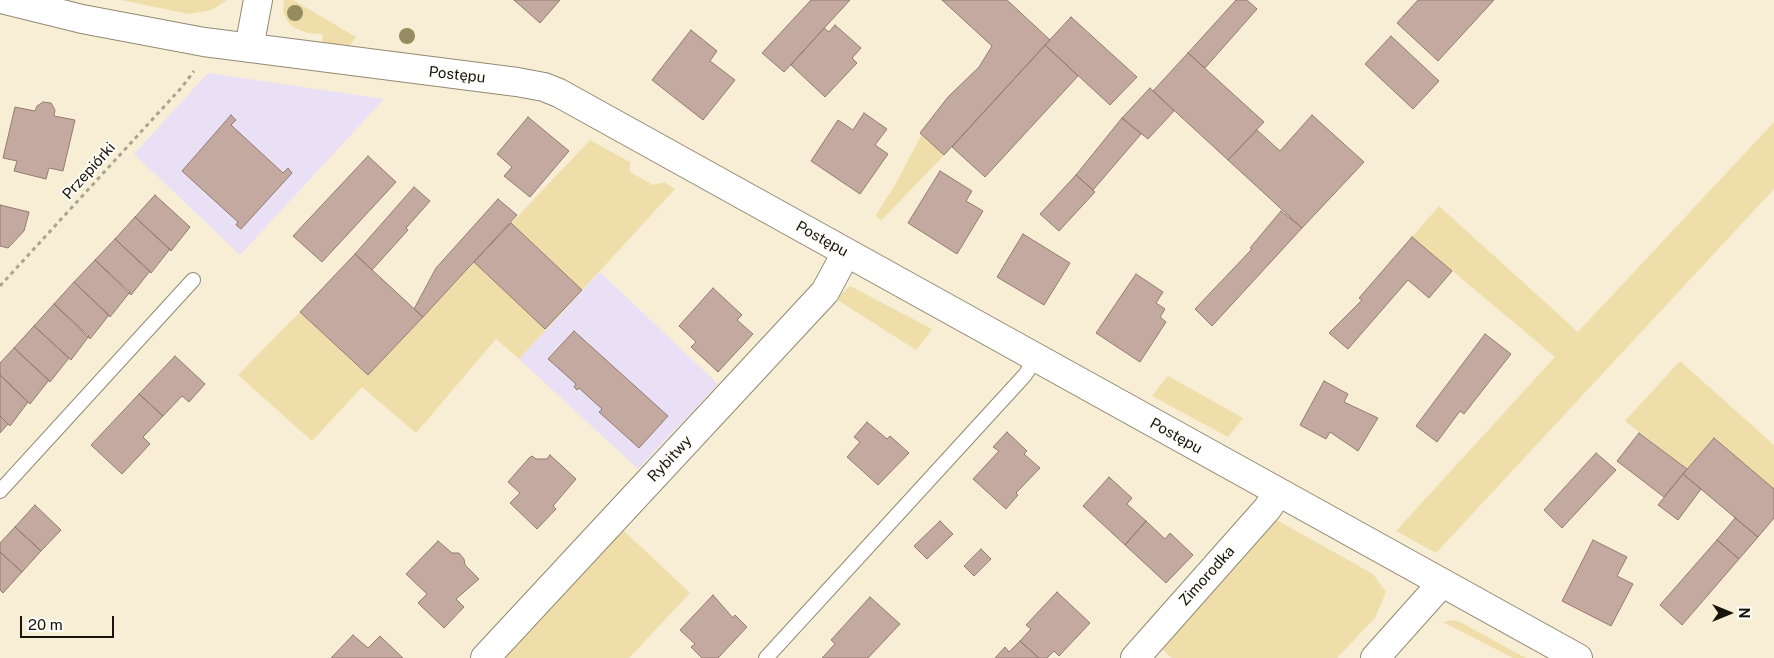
<!DOCTYPE html>
<html>
<head>
<meta charset="utf-8">
<style>
  body { margin:0 }
  #map { position:relative; width:1774px; height:658px; overflow:hidden; background:#f7eed5; font-family:"Public Sans",sans-serif }
  canvas { display:block }
  .north { position:absolute; left:1704px; top:588px; width:50px; height:50px; -webkit-text-stroke:4px #fdfcf7; paint-order:stroke; rotate:90deg; font-size:14px; font-weight:700; line-height:20px; text-align:center; color:#17140b }
  .north::after { content:''; display:block; margin:auto; width:18px; height:22px; background:#17140b; clip-path:polygon(50% 0,100% 100%,50% 72%,0 100%) }
  .scale { position:absolute; left:20px; top:616px; width:94px; height:22px; box-sizing:border-box; border:2px solid #17140b; border-top:0; padding-left:6px; font-size:15px; line-height:18px; white-space:nowrap; color:#17140b; -webkit-text-stroke:4px #fdfcf7; paint-order:stroke }
</style>
</head>
<body>
<div id="map">
<canvas width="1774" height="658"></canvas>
<div class="north">N</div>
<div class="scale">20 m</div>
</div>
<script>
const g = document.querySelector('canvas').getContext('2d');
g.lineJoin = 'round';
function paint(path, color) { g.fillStyle = color; g.fill(path, 'evenodd'); }
const toPath = rows => new Path2D(rows.map(r => 'M' + r).join(''));
function stroke(path, color, width, dash) { g.strokeStyle = color; g.lineWidth = width; g.lineCap = dash ? 'butt' : 'round'; g.setLineDash(dash || []); g.stroke(path); }
function write(font, color, halo, rows, align = 'center') {
  g.font = font + ' "Public Sans",sans-serif'; g.lineWidth = 4; g.setLineDash([]); g.textBaseline = 'middle'; g.strokeStyle = halo; g.fillStyle = color; for (const [text, x, y, turn = 0] of rows) {
    g.save(); g.translate(x, y); g.rotate((+turn || 0) * Math.PI / 180); g.textAlign = isNaN(turn) ? turn : align; if (halo) g.strokeText(text, 0, 0); g.fillText(text, 0, 0); g.restore();
  }
}
paint(toPath([
  [208,73,384,99,240,255,134,154],
  [600,272,718,384,638,469,519,359]
]), '#e9e0f5');
paint(toPath([
  [121,0,227,0,212,10,189,14],
  [284,0,293,0,356,37,349,47,322,43,323,34,308,33,295,28,288,22,283,12],
  [1774,122,1774,189,1436,553,1396,531,1555,357,1412,237,1439,206,1578,332],
  [922,134,944,155,881,221,876,215,895,185],
  [590,140,630,162,630,172,653,185,664,182,675,189,519,359,496,339,416,433,362,387,312,441,238,375,300,312,368,375],
  [850,286,932,329,916,350,836,299],
  [1680,361,1774,445,1774,489,1714,438,1687,469,1625,421],
  [1168,376,1243,418,1228,437,1152,396],
  [1273,518,1373,574,1386,592,1375,618,1337,658,1172,658,1160,647],
  [622,529,690,593,629,658,505,658],
  [1453,620,1460,622,1526,658,1513,658,1443,622]
]), '#efdea9');
const building = toPath([
  [514,0,560,0,540,23,514,0],
  [811,0,850,0,784,72,762,53,811,0],
  [942,0,1007,0,1050,40,944,155,920,133,948,97,979,67,992,46,942,0],
  [1236,0,1247,0,1257,9,1205,68,1188,53,1236,0],
  [1418,0,1494,0,1438,61,1397,23,1418,0],
  [1071,17,1137,77,1110,105,1045,45,1071,17],
  [835,25,861,48,852,58,857,63,825,97,791,65,824,28,829,32,835,25],
  [691,30,717,51,710,61,735,80,703,120,652,80,691,30],
  [1391,36,1439,81,1413,109,1365,64,1391,36],
  [1045,45,1078,76,985,177,952,147,1045,45],
  [1188,53,1264,122,1228,160,1153,91,1188,53],
  [1150,88,1174,111,1148,139,1122,118,1150,88],
  [43,102,51,103,55,110,54,116,75,120,63,171,49,168,46,179,14,171,17,161,3,158,15,107,35,111,37,106,43,102],
  [864,113,887,129,875,145,888,154,860,194,811,161,838,120,853,130,864,113],
  [231,115,236,120,231,125,283,173,288,168,292,173,241,229,236,225,238,222,182,171,231,115],
  [1312,115,1364,162,1302,228,1228,160,1257,130,1280,151,1312,115],
  [528,117,569,151,530,197,504,176,512,167,497,154,528,117],
  [1122,118,1141,134,1093,190,1076,175,1122,118],
  [368,156,396,182,322,262,293,236,368,156],
  [940,171,972,191,966,201,983,211,957,254,908,223,940,171],
  [1076,175,1095,192,1059,231,1040,214,1076,175],
  [414,187,430,201,406,228,408,230,372,270,355,254,414,187],
  [155,195,190,227,171,251,135,217,155,195],
  [498,199,517,215,423,317,414,309,436,268,498,199],
  [0,205,29,212,24,231,8,248,0,246,0,205],
  [1281,211,1302,228,1212,326,1195,309,1252,249,1250,248,1281,211],
  [135,217,170,249,151,273,115,239,135,217],
  [511,223,582,290,545,329,474,262,511,223],
  [1023,234,1070,263,1044,305,997,277,1023,234],
  [1412,237,1452,271,1429,298,1408,280,1348,349,1329,333,1362,300,1359,298,1412,237],
  [115,239,150,271,131,295,95,260,115,239],
  [355,254,423,317,368,375,300,312,355,254],
  [95,260,130,292,110,317,74,282,95,260],
  [1136,274,1163,292,1156,303,1165,309,1160,317,1166,322,1140,362,1096,333,1136,274],
  [74,282,109,315,90,339,54,304,74,282],
  [713,288,742,315,737,320,753,334,718,372,691,347,696,342,679,326,713,288],
  [54,304,89,336,71,360,34,326,54,304],
  [34,326,69,358,50,382,14,348,34,326],
  [574,331,668,416,639,448,599,412,602,409,579,388,577,390,574,387,576,384,548,359,574,331],
  [1485,334,1511,354,1464,414,1460,411,1437,442,1416,426,1485,334],
  [14,348,49,380,30,404,0,375,0,363,14,348],
  [175,356,205,384,189,402,182,396,163,416,139,394,175,356],
  [0,375,28,402,10,426,0,416,0,375],
  [1324,381,1348,394,1344,402,1378,418,1358,451,1330,432,1326,439,1300,425,1324,381],
  [139,394,163,416,143,437,150,444,122,474,91,445,139,394],
  [0,416,8,424,0,433,0,416],
  [867,422,887,439,890,436,909,453,878,485,847,457,860,442,854,437,867,422],
  [1007,432,1027,451,1024,454,1040,468,1016,493,1018,495,1006,509,973,479,999,451,993,447,1007,432],
  [1639,433,1687,469,1664,497,1617,461,1639,433],
  [1714,438,1774,489,1774,518,1758,537,1683,474,1714,438],
  [1596,453,1616,470,1562,528,1544,510,1596,453],
  [550,455,576,479,553,506,556,509,537,529,510,503,520,493,508,482,529,458,532,456,536,459,547,459,550,455],
  [1683,474,1701,489,1678,520,1658,505,1683,474],
  [1109,477,1132,498,1127,504,1146,521,1125,545,1083,506,1109,477],
  [35,505,61,530,41,551,15,527,35,505],
  [1735,518,1758,537,1739,559,1717,540,1735,518],
  [940,521,953,534,927,559,914,546,940,521],
  [1146,521,1165,539,1170,533,1193,555,1166,583,1125,545,1146,521],
  [15,527,41,551,22,572,0,552,0,543,15,527],
  [1593,540,1627,557,1617,576,1633,584,1611,626,1562,601,1593,540],
  [1717,540,1739,559,1682,625,1660,605,1717,540],
  [438,541,452,553,459,553,464,559,465,565,479,579,456,599,464,607,444,628,418,603,427,594,406,574,438,541],
  [981,549,991,559,974,576,964,566,981,549],
  [0,552,22,572,3,593,0,590,0,552],
  [1057,592,1090,623,1059,656,1054,651,1047,658,1039,658,1020,641,1031,629,1026,625,1057,592],
  [713,595,733,618,735,615,747,627,718,658,702,658,691,647,695,644,680,630,713,595],
  [870,597,900,624,868,658,822,658,835,644,831,640,870,597],
  [353,635,368,648,380,636,403,658,331,658,353,635],
  [1020,641,1039,658,995,658,1005,647,1009,652,1020,641]
]);
paint(building, '#c3a99f');
stroke(building, '#947b72', 1);
const lane = toPath([
  [0,491,193,280],
  [766,658,1025,375,1036,358]
]);
const street = toPath([
  [5,0,82,19,204,42,517,82,544,87,559,93,1578,658],
  [249,48,258,0],
  [485,658,825,292,846,253],
  [1135,658,1267,509,1278,493],
  [1375,658,1442,583]
]);
stroke(lane, '#918972', 16);
stroke(street, '#918972', 30);
stroke(toPath([
  [0,286,182,87,194,71]
]), '#aaa38f', 3, [4, 4]);
stroke(lane, '#fff', 14);
stroke(street, '#fff', 28);
g.fillStyle = '#968a60';
for (const [x, y] of [
  [295,13],
  [407,36]
]) { g.beginPath(); g.arc(x, y, 8, 0, 2 * Math.PI); g.fill(); }
write('15px', '#17140b', '#fdfcf7', [
  ["Postępu",457,75,6],
  ["Przepiórki",89,171,-48],
  ["Postępu",822,239,29],
  ["Postępu",1176,436,29],
  ["Rybitwy",670,459,-47],
  ["Zimorodka",1207,576,-48]
]);
</script>
</body>
</html>
